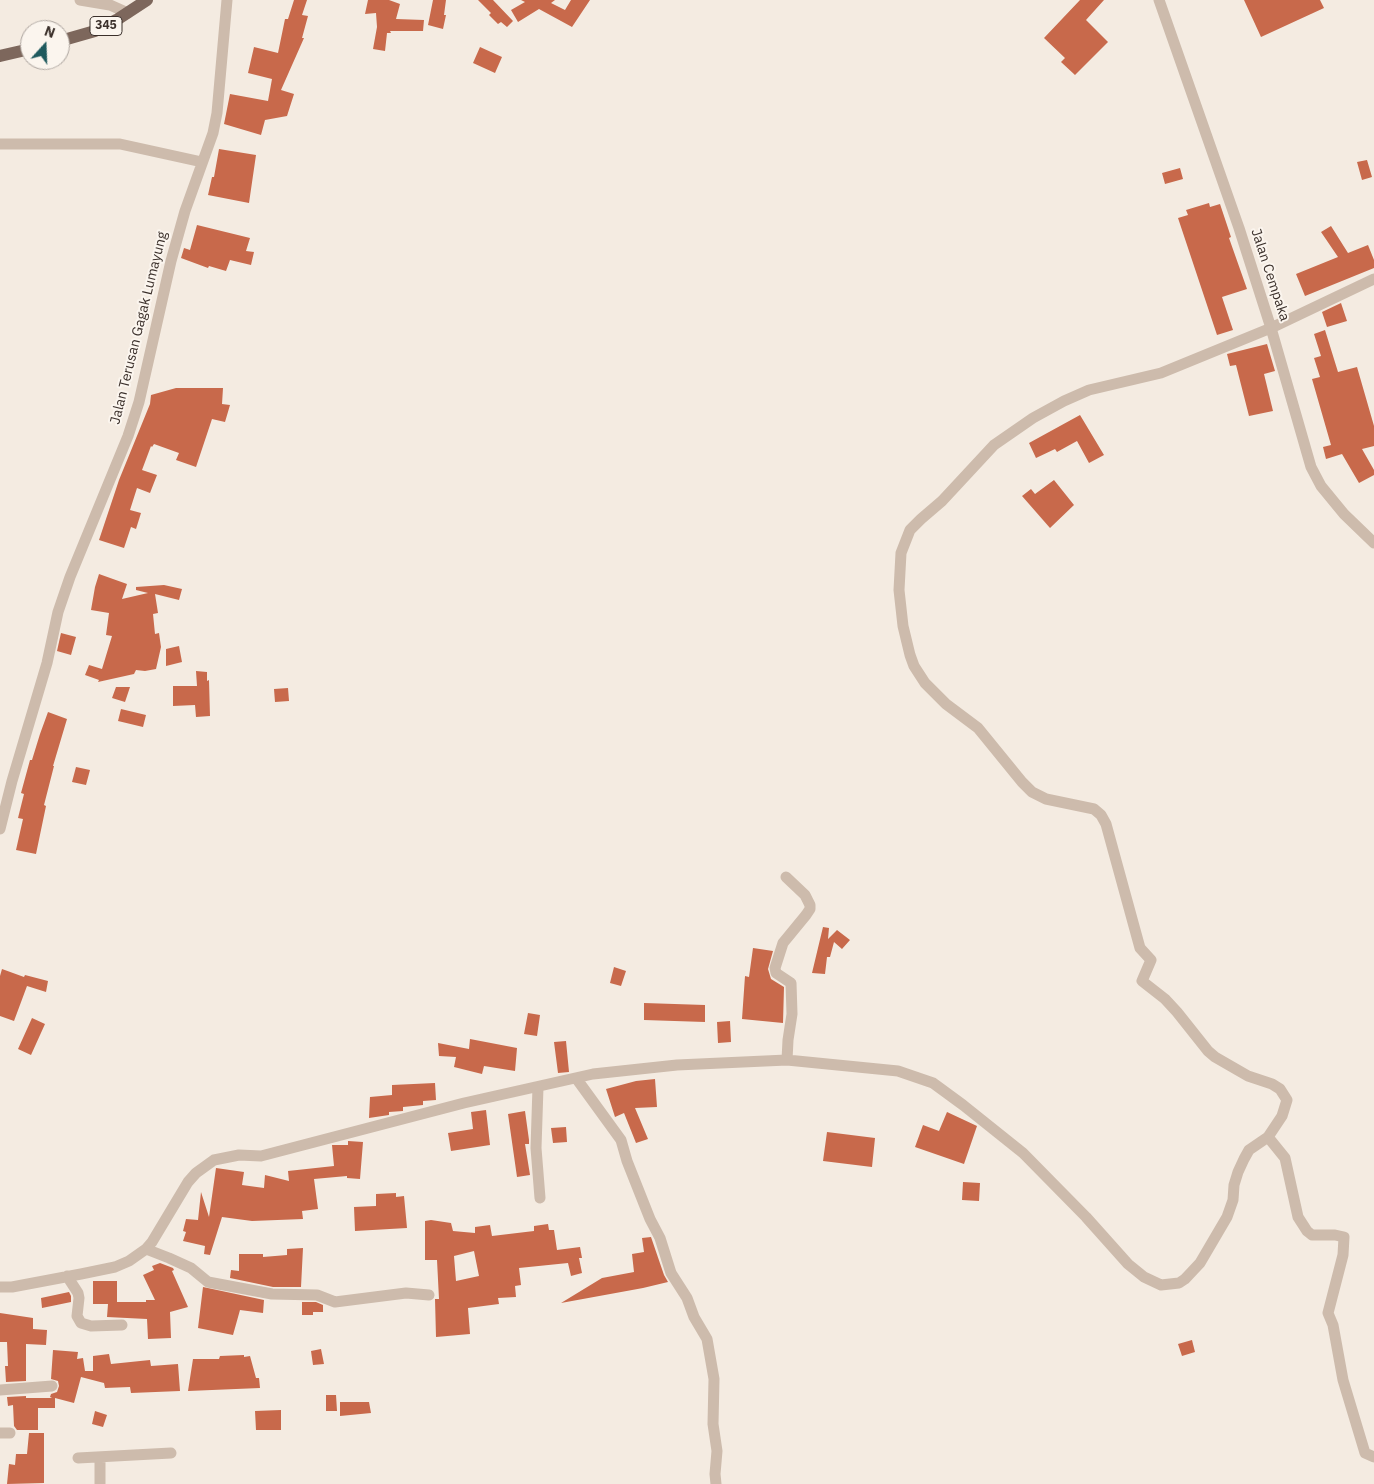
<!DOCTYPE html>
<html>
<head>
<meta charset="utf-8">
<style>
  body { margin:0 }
  #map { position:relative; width:1374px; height:1484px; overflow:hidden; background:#f4ebe1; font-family:"IBM Plex Sans",sans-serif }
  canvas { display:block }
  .north { position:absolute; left:20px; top:20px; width:50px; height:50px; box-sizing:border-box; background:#fbf5ee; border:1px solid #aea6a0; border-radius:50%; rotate:20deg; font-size:14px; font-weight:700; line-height:20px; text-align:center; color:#3b302b }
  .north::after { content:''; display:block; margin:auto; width:18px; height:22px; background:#1f5a5e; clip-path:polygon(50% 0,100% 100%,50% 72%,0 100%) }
</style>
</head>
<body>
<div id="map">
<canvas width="1374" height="1484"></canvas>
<div class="north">N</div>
</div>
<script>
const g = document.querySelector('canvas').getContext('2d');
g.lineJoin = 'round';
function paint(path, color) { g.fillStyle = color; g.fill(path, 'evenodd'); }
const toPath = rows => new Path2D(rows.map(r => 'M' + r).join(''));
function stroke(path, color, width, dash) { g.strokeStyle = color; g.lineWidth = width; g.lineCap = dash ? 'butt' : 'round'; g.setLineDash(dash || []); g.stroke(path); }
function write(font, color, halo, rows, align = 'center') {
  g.font = font + ' "IBM Plex Sans",sans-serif'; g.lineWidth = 4; g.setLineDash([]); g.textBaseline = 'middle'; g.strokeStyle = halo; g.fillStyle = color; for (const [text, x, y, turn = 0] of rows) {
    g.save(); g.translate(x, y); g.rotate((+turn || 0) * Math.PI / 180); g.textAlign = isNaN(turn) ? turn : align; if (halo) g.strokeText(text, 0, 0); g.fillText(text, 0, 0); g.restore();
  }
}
paint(toPath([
  [294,0,307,0,302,15,308,16,302,38,304,38,281,90,294,94,287,116,265,120,261,135,224,124,230,94,268,101,272,79,248,73,254,47,278,53,285,19,288,19],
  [368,0,389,0,400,4,396,19,424,20,423,31,390,31,391,33,387,33,385,51,373,49,377,27,376,13,365,14],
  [433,0,446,0,444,15,446,15,443,29,428,25],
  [478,0,493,0,513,21,507,27,501,22,498,24,489,15,491,13],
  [521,0,555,0,551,3,565,10,571,0,590,0,572,27,539,9,518,22,511,10,525,2],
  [1080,0,1104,0,1086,20,1108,42,1075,75,1061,62,1065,58,1044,38],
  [1244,0,1320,0,1324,8,1261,37],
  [480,47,502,57,495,73,473,63],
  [219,149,256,155,249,203,208,195,212,177,214,177],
  [1367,160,1372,177,1362,180,1357,162],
  [1180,168,1183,179,1165,184,1162,173],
  [1209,203,1210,207,1220,204,1231,237,1229,238,1247,289,1222,297,1233,330,1217,335,1178,218,1188,215,1186,210],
  [197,225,250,238,246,251,254,252,251,265,230,260,226,271,209,266,208,268,181,258,184,248,190,250],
  [1331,226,1348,253,1368,245,1374,260,1374,268,1305,296,1296,274,1338,257,1321,232],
  [1341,303,1347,321,1327,327,1322,312],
  [1325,330,1338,372,1357,367,1374,426,1374,446,1362,449,1374,470,1374,475,1359,483,1342,454,1326,459,1323,447,1331,445,1312,379,1320,377,1314,358,1321,356,1314,334],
  [1267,344,1275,371,1264,374,1273,411,1249,416,1236,365,1230,366,1227,354],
  [176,388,223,388,222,404,230,405,225,422,212,419,196,467,176,460,179,453,154,444,152,447,151,446,142,470,157,475,150,493,137,488,130,510,141,513,136,529,131,527,124,548,99,540,119,480,150,404,151,395],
  [1080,415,1104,455,1089,463,1077,441,1057,452,1055,449,1036,458,1029,443],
  [1054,480,1074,505,1050,528,1022,496,1031,489,1035,494],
  [99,574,127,584,122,599,148,593,136,590,136,587,164,585,182,589,179,600,155,594,158,613,153,614,155,634,159,633,161,647,156,669,145,671,136,670,134,674,98,682,99,680,85,675,89,665,102,669,112,636,106,635,109,613,91,610,95,587],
  [61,633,76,637,71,655,57,651],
  [179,646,182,662,166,666,166,649],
  [196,671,207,672,207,681,209,680,210,716,196,717,195,705,173,706,173,686,197,686],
  [116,687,130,687,125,702,112,698],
  [288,688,289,701,275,702,274,689],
  [121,709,146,715,143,727,118,721],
  [48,712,67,719,53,766,54,766,44,805,46,806,36,854,16,850,23,819,18,818,24,794,21,793,30,760,32,760,40,734],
  [76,767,90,770,86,785,72,782],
  [823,927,829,928,828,939,837,930,850,940,842,949,834,942,830,957,827,957,825,974,812,973],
  [753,948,773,951,768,969,771,979,784,987,783,1023,742,1019,745,976,749,977],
  [614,967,626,971,621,986,610,983],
  [2,969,24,977,25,975,48,981,46,992,27,986,14,1021,0,1016,0,976],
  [644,1003,705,1005,705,1022,644,1020],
  [528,1013,540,1015,537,1036,524,1034],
  [32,1018,45,1024,31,1055,18,1049],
  [730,1021,731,1042,718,1043,717,1022],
  [470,1039,517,1048,515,1071,484,1066,482,1074,454,1067,456,1057,439,1056,438,1043,469,1049],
  [566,1041,569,1072,558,1073,554,1042],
  [655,1079,657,1107,635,1108,648,1139,636,1143,624,1113,615,1117,606,1089,636,1081],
  [435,1083,436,1100,423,1101,423,1105,403,1107,403,1111,389,1112,389,1115,369,1118,370,1097,392,1095,392,1085],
  [486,1110,490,1145,451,1151,448,1133,473,1129,471,1112],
  [525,1111,529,1140,529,1144,525,1144,530,1175,517,1177,508,1114],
  [947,1112,977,1126,964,1164,915,1147,923,1125,939,1131],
  [566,1127,567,1142,553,1143,551,1128],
  [827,1132,875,1138,872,1167,823,1161],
  [348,1141,363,1142,360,1179,347,1178,347,1176,314,1179,318,1209,302,1211,303,1219,252,1221,222,1217,210,1255,204,1254,205,1246,183,1241,186,1232,183,1231,186,1219,198,1220,201,1192,209,1217,216,1168,244,1172,242,1185,264,1188,265,1175,289,1181,288,1171,334,1166,332,1145,348,1145],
  [963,1182,980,1183,979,1201,962,1200],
  [396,1193,396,1197,404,1196,407,1228,355,1231,354,1207,376,1206,376,1194],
  [431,1220,451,1223,453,1231,475,1233,475,1227,490,1225,492,1236,534,1231,534,1226,548,1224,549,1230,554,1230,557,1250,580,1247,582,1258,579,1258,582,1273,571,1276,568,1263,519,1268,521,1285,515,1286,516,1297,498,1298,499,1304,468,1308,470,1334,436,1337,435,1299,439,1299,437,1260,425,1260,425,1221],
  [474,1251,479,1276,456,1281,454,1256],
  [651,1237,664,1275,668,1282,643,1288,561,1303,602,1278,634,1272,632,1254,644,1252,642,1238],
  [303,1248,301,1287,273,1287,230,1278,231,1270,239,1271,239,1254,263,1254,263,1257,287,1255,287,1249],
  [160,1263,173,1268,174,1270,172,1271,188,1307,170,1312,171,1338,148,1339,147,1319,107,1317,108,1304,93,1304,93,1281,117,1281,117,1302,146,1302,146,1300,155,1300,143,1275,154,1270,152,1266],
  [203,1287,264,1300,263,1313,240,1310,233,1335,198,1328],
  [69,1292,71,1296,71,1302,42,1308,41,1298],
  [302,1302,316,1302,323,1305,323,1312,313,1312,313,1315,302,1315],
  [0,1313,33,1318,33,1329,47,1330,46,1345,26,1344,26,1381,6,1382,5,1366,8,1366,7,1342,0,1342],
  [1192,1340,1195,1352,1182,1356,1178,1344],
  [321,1349,324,1364,313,1365,311,1351],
  [53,1350,78,1352,77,1359,83,1358,85,1371,93,1371,93,1356,109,1354,111,1364,150,1360,151,1366,178,1364,180,1391,131,1393,130,1387,105,1388,104,1383,81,1377,74,1403,55,1398,55,1408,38,1408,38,1430,17,1430,14,1426,13,1405,8,1406,7,1397,26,1396,26,1398,52,1398,50,1397,51,1394,57,1392,59,1386,58,1381,51,1379],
  [244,1355,244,1357,250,1356,256,1378,259,1378,260,1388,188,1391,193,1359,219,1359,220,1356],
  [326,1395,336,1395,337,1411,326,1411],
  [340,1402,369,1402,371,1413,340,1416],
  [281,1410,281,1430,256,1430,255,1411],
  [95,1411,107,1415,103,1427,92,1424],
  [29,1433,44,1433,44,1483,7,1484,9,1464,15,1465,16,1454,27,1454]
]), '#c8694b');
stroke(toPath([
  [80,0,110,5,128,13],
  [1159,0,1239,228,1271,328,1311,467,1321,486,1344,514,1374,543],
  [0,144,120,144,202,162],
  [0,829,12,781,47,663,58,612,70,577,128,436,139,402,171,261,185,211,213,133,217,113,227,0],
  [786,877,805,895,810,905,810,909,806,915,783,943,775,968,776,973,791,983,792,1014,788,1040,787,1060],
  [576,1078,621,1140,627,1161,650,1219,660,1238,671,1273,687,1298,694,1317,707,1339,714,1379,713,1424,717,1451,715,1474,716,1484],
  [538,1087,536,1148,540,1198],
  [1268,1137,1285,1158,1298,1217,1307,1231,1312,1235,1335,1235,1344,1237,1343,1255,1328,1313,1333,1325,1343,1380,1365,1453,1374,1457],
  [146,1249,169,1258,191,1268,208,1282,272,1294,317,1295,335,1302,406,1293,429,1295],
  [67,1276,78,1293,79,1298,77,1316,81,1323,91,1326,122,1325],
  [0,1287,12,1287,81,1274,115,1267,129,1261,146,1249,152,1242,188,1182,196,1173,214,1160,239,1155,261,1156,464,1103,593,1074,677,1065,787,1060,898,1071,933,1083,963,1105,1023,1153,1086,1217,1128,1264,1144,1277,1161,1285,1179,1283,1185,1279,1200,1263,1227,1217,1233,1200,1234,1185,1238,1172,1244,1159,1249,1150,1268,1137,1282,1116,1287,1100,1280,1089,1272,1084,1248,1076,1215,1057,1208,1051,1177,1012,1165,999,1142,981,1151,960,1140,948,1106,824,1101,815,1094,809,1046,799,1032,792,1022,782,978,728,946,704,925,683,914,666,910,655,903,626,899,590,901,553,910,530,921,519,942,501,994,445,1033,418,1064,401,1089,390,1161,373,1271,328,1374,279],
  [0,1390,52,1386],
  [0,1433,10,1433],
  [78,1458,171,1453],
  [100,1484,100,1457]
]), '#cdbbac', 11);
stroke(toPath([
  [60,41,95,31,118,19,147,0],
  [0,56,30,49]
]), '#7d675c', 12);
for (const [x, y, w] of [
  [106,26,32]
]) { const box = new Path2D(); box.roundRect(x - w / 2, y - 9.5, w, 19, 4); g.fillStyle = '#fbf5ee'; g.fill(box); stroke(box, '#3b302b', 1); }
write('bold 12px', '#3b302b', null, [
  ["345",106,26]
]);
write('14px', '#3b302b', '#fbf5ee', [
  ["Jalan Cempaka",1270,275,72],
  ["Jalan Terusan Gagak Lumayung",139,328,-76]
]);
</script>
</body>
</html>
